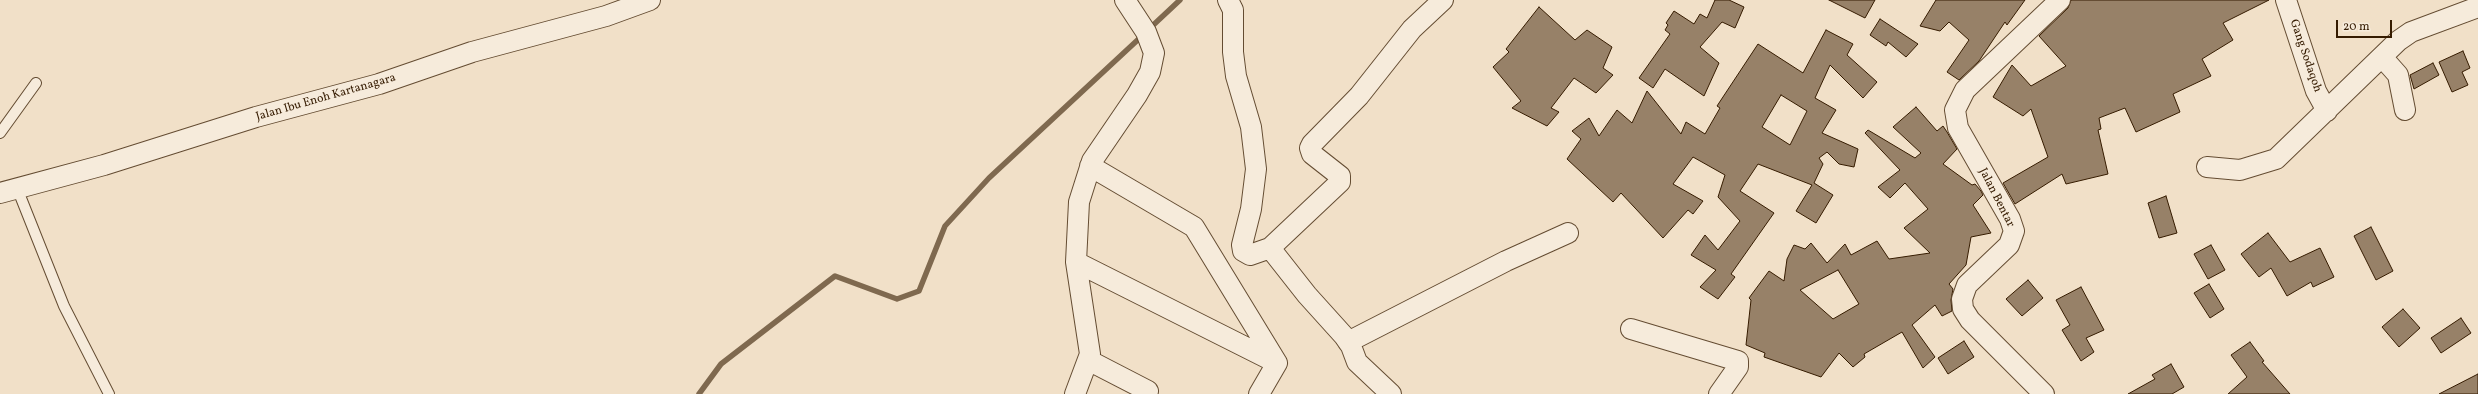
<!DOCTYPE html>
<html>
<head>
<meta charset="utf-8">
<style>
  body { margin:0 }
  #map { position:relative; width:2478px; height:394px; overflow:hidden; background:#f1e0c8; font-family:Vollkorn,serif }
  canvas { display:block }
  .scale { position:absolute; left:2336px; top:20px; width:56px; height:18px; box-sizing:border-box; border:2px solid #351b00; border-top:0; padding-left:5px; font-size:12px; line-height:14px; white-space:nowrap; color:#351b00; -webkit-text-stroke:3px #f6ebdb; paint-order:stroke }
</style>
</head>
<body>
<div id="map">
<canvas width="2478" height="394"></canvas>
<div class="scale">20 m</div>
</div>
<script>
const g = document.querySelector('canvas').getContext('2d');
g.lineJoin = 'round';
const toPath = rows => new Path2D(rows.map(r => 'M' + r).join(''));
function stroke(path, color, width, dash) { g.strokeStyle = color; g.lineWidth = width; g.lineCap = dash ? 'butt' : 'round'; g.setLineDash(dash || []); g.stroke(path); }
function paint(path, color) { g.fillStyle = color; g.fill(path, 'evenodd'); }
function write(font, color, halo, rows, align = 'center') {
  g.font = font + ' Vollkorn,serif'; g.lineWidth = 4; g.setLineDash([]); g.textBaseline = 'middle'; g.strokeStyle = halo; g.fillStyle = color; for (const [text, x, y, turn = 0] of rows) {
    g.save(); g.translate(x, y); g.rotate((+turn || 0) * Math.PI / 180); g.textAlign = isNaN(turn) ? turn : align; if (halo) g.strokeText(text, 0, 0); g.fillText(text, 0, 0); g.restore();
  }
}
stroke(toPath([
  [1149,29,1180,0],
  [699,394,721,364,835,276,897,299,919,291,945,226,989,178,1143,35]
]), '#7f694f', 5.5);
const building = toPath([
  [1715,0,1729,0,1744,7,1735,28,1722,22,1700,47,1719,63,1704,96,1665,69,1653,88,1639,78,1670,34,1665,30,1668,25,1666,23,1674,11,1694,24,1700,14,1707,18,1715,0],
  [1829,0,1875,0,1865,18,1829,0],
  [1936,0,2025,0,2007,25,2005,22,1979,61,1959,80,1947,72,1969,40,1949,22,1940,31,1920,26,1936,0],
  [2071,0,2269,0,2223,23,2233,40,2202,59,2211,76,2173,94,2180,112,2136,132,2125,108,2099,118,2101,129,2098,130,2108,174,2066,184,2062,174,2015,204,2003,183,2048,157,2031,109,2023,116,1993,97,2012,65,2031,86,2066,66,2039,36,2068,8,2071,0],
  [1539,7,1575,40,1587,30,1612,47,1603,68,1613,75,1596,93,1574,78,1551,108,1559,112,1547,126,1512,108,1521,101,1493,67,1509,52,1506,49,1539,7],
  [1880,19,1918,44,1906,57,1888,42,1886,46,1870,35,1880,19],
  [1826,30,1853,44,1847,55,1877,82,1863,98,1830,65,1815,98,1836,110,1822,133,1858,149,1854,167,1839,164,1827,152,1819,158,1823,164,1814,183,1833,195,1816,223,1796,211,1812,185,1758,164,1740,191,1774,213,1731,274,1735,277,1718,299,1700,287,1716,270,1691,255,1705,235,1718,250,1740,221,1718,197,1725,175,1693,157,1673,184,1703,201,1693,214,1688,210,1663,238,1621,193,1613,202,1567,159,1581,139,1572,131,1589,118,1599,136,1617,110,1632,123,1647,91,1681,134,1686,122,1705,134,1720,108,1717,106,1758,44,1803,73,1826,30],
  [1781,95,1807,111,1790,145,1762,127,1781,95],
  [2463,51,2470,68,2462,72,2468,85,2452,92,2439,62,2463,51],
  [2433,63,2439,75,2414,89,2410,75,2433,63],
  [1916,107,1937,131,1943,126,1947,132,1957,149,1943,164,1972,185,1975,184,1981,191,1983,195,1973,205,1991,233,1971,237,1966,265,1949,284,1953,289,1951,300,1952,311,1942,316,1935,305,1912,325,1935,357,1923,368,1902,332,1864,354,1865,357,1853,367,1839,353,1821,377,1764,357,1765,353,1746,345,1751,300,1749,298,1769,271,1784,281,1787,259,1794,245,1805,249,1811,243,1827,263,1845,244,1851,255,1877,241,1889,259,1930,253,1904,228,1928,209,1905,183,1890,198,1878,187,1900,170,1865,133,1868,130,1915,158,1921,153,1893,127,1916,107],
  [1838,270,1859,304,1833,319,1800,290,1838,270],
  [2166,196,2177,233,2159,238,2148,203,2166,196],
  [2371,227,2393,271,2376,280,2354,236,2371,227],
  [2268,233,2290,262,2320,248,2334,277,2313,287,2311,282,2287,296,2271,268,2259,277,2241,254,2268,233],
  [2211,245,2225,270,2208,279,2194,254,2211,245],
  [2028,280,2043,298,2022,316,2006,299,2028,280],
  [2209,284,2224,309,2210,318,2194,293,2209,284],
  [2081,287,2104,330,2086,338,2094,352,2081,361,2062,330,2070,325,2056,300,2081,287],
  [2403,309,2420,328,2399,347,2382,327,2403,309],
  [2461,318,2471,333,2441,353,2431,338,2461,318],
  [1964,341,1974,357,1948,374,1938,358,1964,341],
  [2250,342,2264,361,2262,362,2290,394,2228,394,2247,377,2231,355,2250,342],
  [2171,364,2184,387,2172,394,2128,394,2155,379,2152,375,2171,364],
  [2478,374,2478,394,2439,394,2478,374]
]);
paint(building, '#978168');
stroke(building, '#351b00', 1);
const lane = toPath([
  [0,133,36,83],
  [17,188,64,306,109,394]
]);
const street = toPath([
  [1228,0,1233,10,1233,52,1236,76,1251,127,1256,169,1251,209,1242,245,1243,251,1250,255,1270,248,1307,295,1344,336,1351,346,1357,362,1391,394],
  [2286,0,2316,91,2327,111],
  [2382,57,2398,75,2405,110],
  [2207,167,2240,170,2276,159,2398,41,2411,32,2478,7],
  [0,193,104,165,256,117,379,84,472,52,606,16,650,0],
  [1270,248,1340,182,1340,176,1312,154,1310,148,1312,144,1359,96,1412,29,1443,0],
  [1076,262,1277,363,1194,227,1090,166],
  [1631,329,1738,361,1738,367,1719,394],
  [1348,342,1506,261,1568,233],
  [1088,360,1148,391],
  [1075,394,1090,354,1076,262,1079,202,1092,161,1137,95,1150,72,1154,53,1146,32,1125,0],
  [1259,394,1277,363],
  [2044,394,1970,320,1963,309,1962,299,1967,285,2009,245,2014,231,2010,219,1958,128,1955,110,1965,90,2060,0]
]);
stroke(lane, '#644c32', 12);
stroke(street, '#644c32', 22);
stroke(lane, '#f6ebdb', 10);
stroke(street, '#f6ebdb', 20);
write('12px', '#351b00', '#f6ebdb', [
  ["Gang Sodaqoh",2305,56,71],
  ["Jalan Ibu Enoh Kartanagara",326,98,-16],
  ["Jalan Bentar",1996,198,63]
]);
</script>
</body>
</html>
